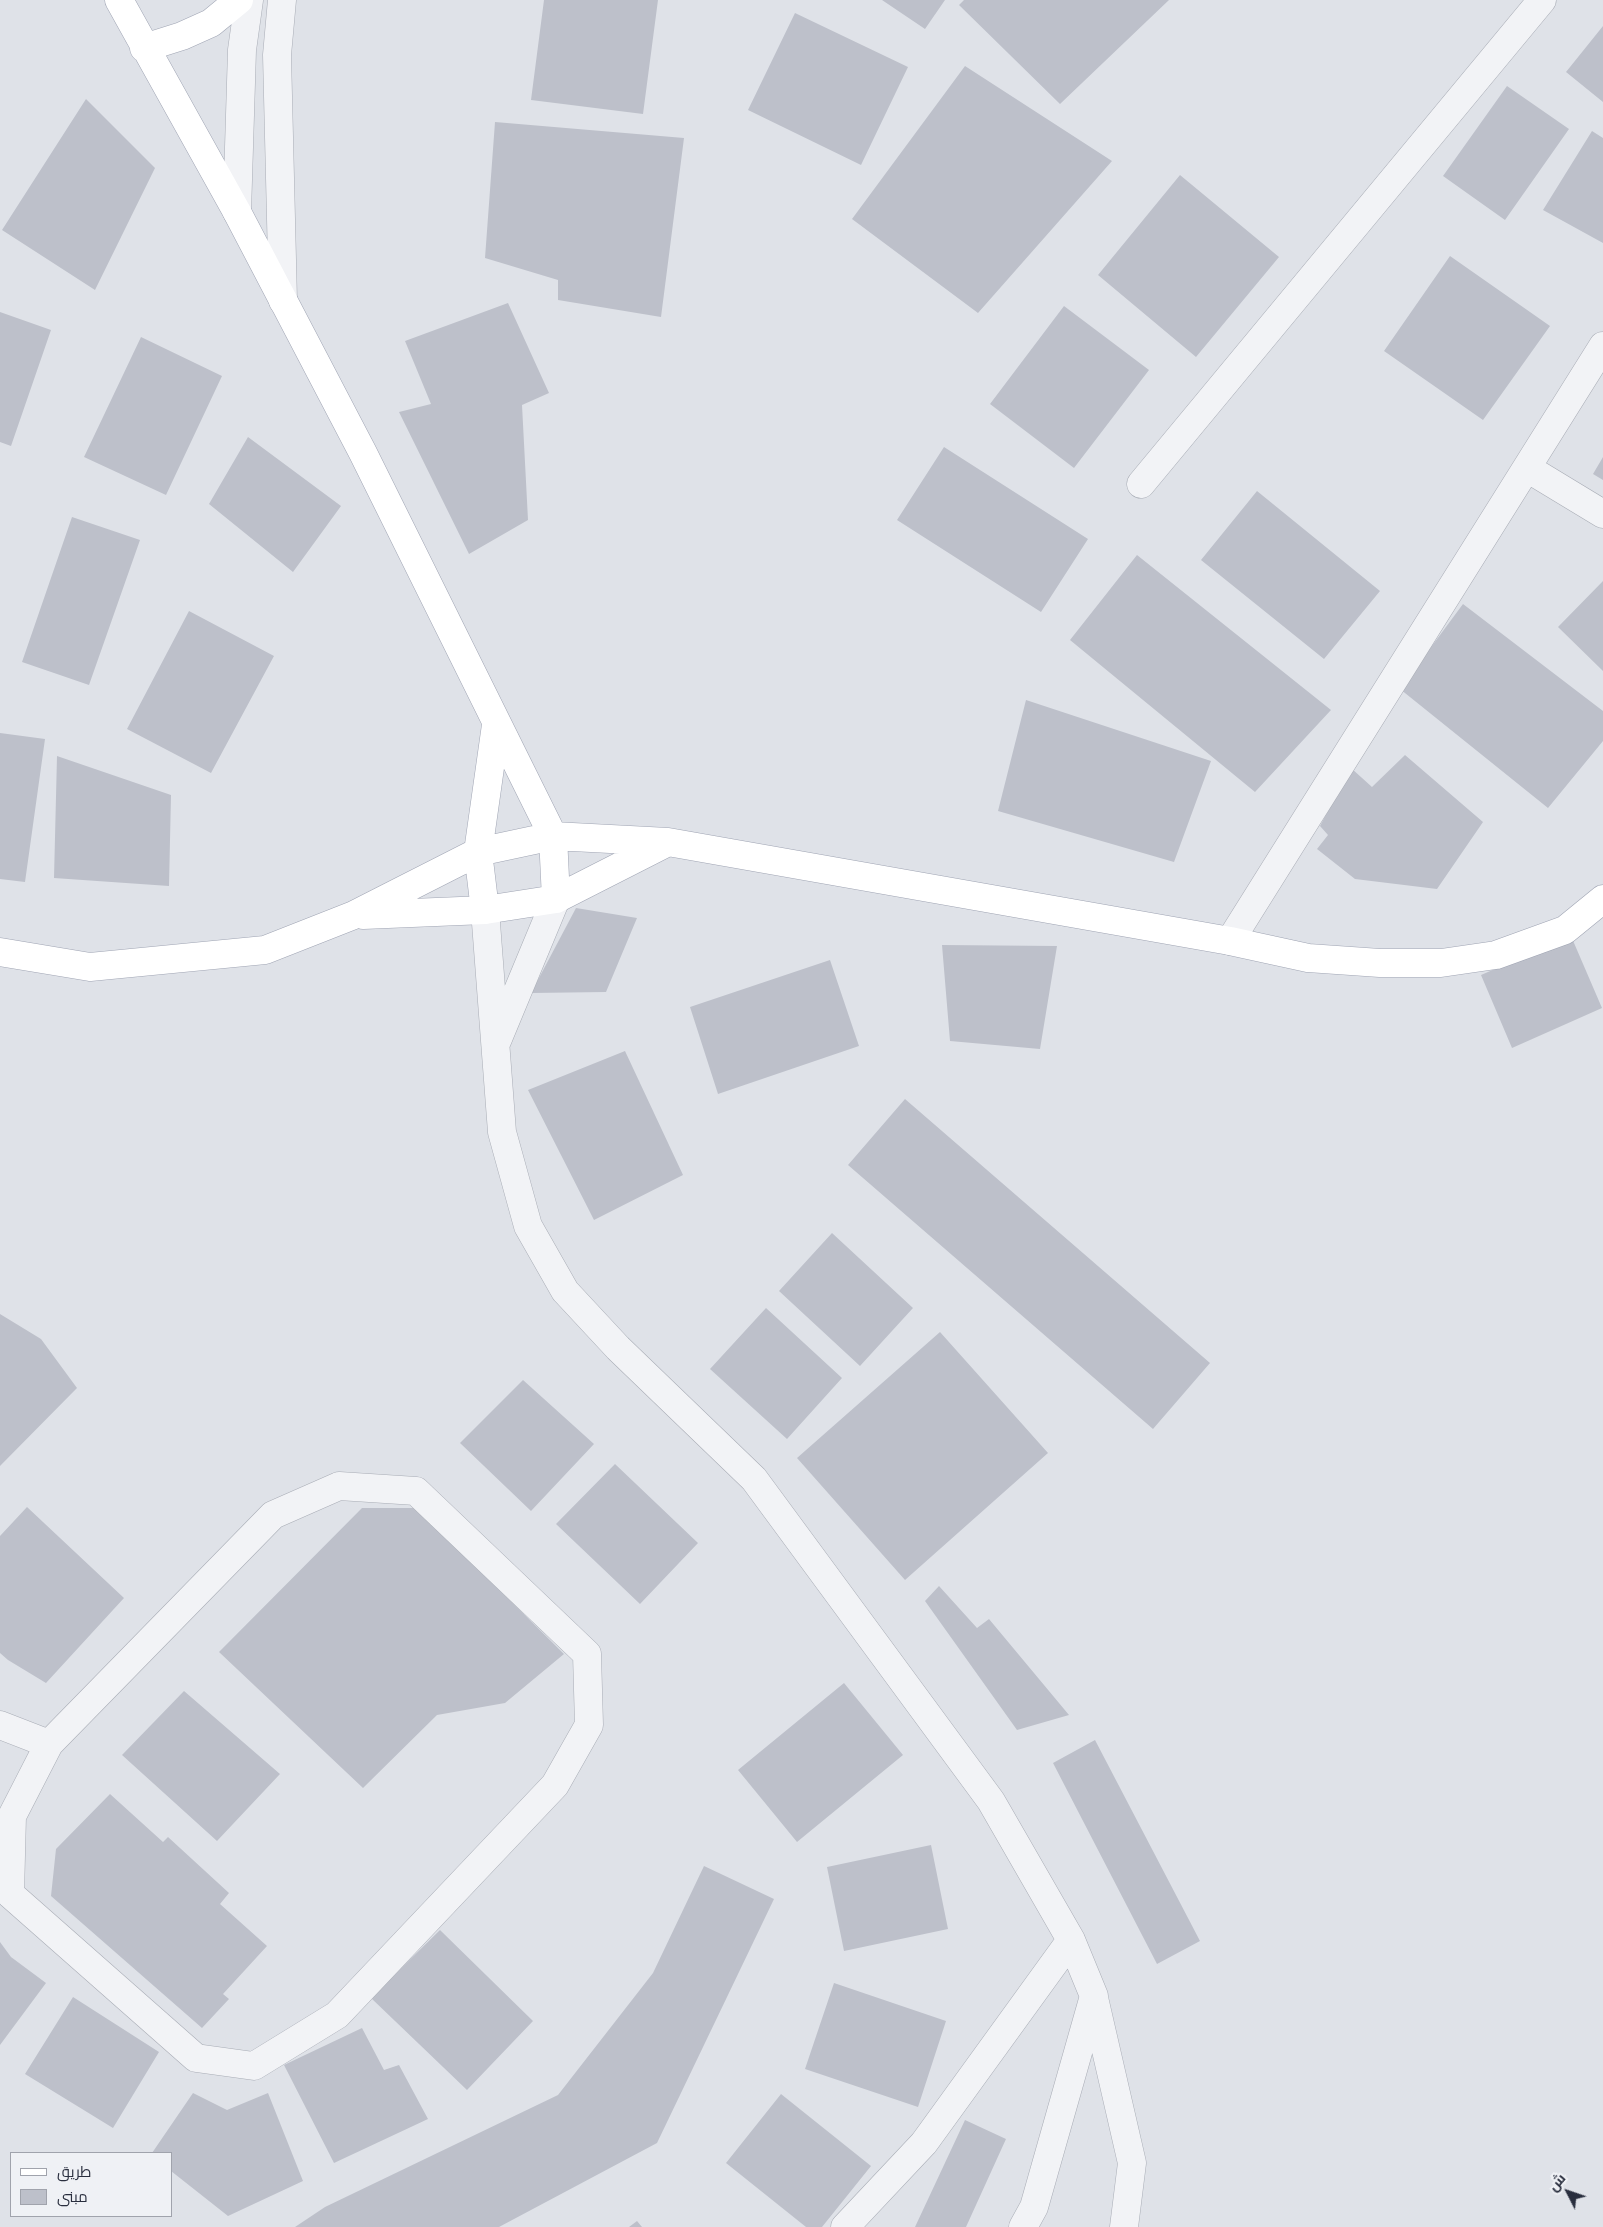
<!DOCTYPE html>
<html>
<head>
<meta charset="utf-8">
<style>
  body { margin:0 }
  #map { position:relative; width:1603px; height:2227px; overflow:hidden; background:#dfe2e8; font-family:Roboto,Cairo,sans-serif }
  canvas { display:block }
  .legend { position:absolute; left:10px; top:2152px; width:162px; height:65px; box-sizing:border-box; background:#eff1f5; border:1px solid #a0a3ac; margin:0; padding:6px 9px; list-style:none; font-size:15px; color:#292e3e }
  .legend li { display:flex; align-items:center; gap:10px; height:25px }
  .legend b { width:25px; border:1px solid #a0a3ac }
  .north { position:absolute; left:1543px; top:2167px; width:50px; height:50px; -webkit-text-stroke:4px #eff1f5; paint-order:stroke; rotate:311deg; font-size:14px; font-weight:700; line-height:20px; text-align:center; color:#292e3e }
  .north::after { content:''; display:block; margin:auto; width:18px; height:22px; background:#292e3e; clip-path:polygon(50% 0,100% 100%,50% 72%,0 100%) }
</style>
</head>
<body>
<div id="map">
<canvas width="1603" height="2227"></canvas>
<ul class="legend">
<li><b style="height:6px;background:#fff"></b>طريق</li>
<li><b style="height:14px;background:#bdc0ca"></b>مبنى</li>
</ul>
<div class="north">ش</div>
</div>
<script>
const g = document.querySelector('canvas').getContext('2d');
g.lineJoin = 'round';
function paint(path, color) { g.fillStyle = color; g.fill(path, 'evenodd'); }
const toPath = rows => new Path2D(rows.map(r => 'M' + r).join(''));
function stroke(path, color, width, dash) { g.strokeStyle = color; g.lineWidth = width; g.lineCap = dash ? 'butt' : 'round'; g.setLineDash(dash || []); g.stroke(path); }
paint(toPath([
  [544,0,658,0,643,114,531,100],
  [882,0,945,0,925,29],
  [964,0,1169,0,1060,104,959,5],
  [795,13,908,67,861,165,748,110],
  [1603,26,1603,102,1566,72],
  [965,66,1112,161,978,313,852,219],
  [1507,86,1569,129,1505,220,1443,176],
  [86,99,155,168,95,290,2,230],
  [495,122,684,138,661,317,558,300,558,280,485,258],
  [1592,131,1603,138,1603,243,1543,210],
  [1180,175,1279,257,1196,357,1098,275],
  [1450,256,1550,326,1483,420,1384,351],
  [508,303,549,393,522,405,528,520,469,554,399,412,431,404,405,341],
  [1064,306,1149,370,1074,468,990,404],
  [0,312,51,330,11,446,0,442],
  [141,337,222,376,166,495,84,457],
  [248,437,341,506,293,572,209,504],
  [944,447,1088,539,1041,612,897,520],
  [1603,457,1603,480,1593,474],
  [1257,491,1380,591,1324,659,1201,560],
  [72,517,140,540,89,685,22,662],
  [1137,555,1331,710,1255,792,1070,640],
  [1603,581,1603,671,1558,627],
  [1463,604,1603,711,1603,741,1548,808,1400,689],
  [189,611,274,656,211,773,127,729],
  [1026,700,1211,761,1174,862,998,811],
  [0,733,45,739,25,882,0,879],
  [1405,755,1483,822,1437,889,1355,879,1317,849,1328,835,1320,826,1351,768,1372,787],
  [57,756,171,795,169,886,54,878],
  [576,908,637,918,606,992,531,993],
  [1571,936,1602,1008,1512,1048,1481,975],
  [942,945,1057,946,1040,1049,950,1041],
  [830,960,859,1046,718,1094,690,1007],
  [625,1051,683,1175,594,1220,528,1090],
  [905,1099,1210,1363,1153,1429,848,1165],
  [832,1233,913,1308,860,1366,779,1291],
  [766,1308,842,1378,787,1439,710,1369],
  [0,1314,41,1339,77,1388,0,1466],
  [940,1332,1048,1453,905,1580,797,1458],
  [523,1380,594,1444,531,1511,460,1443],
  [615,1464,698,1543,640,1604,556,1524],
  [27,1507,124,1598,46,1683,8,1660,0,1653,0,1536],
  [362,1508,417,1508,564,1654,505,1703,437,1715,363,1788,219,1652],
  [939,1586,977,1628,989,1619,1069,1715,1017,1730,925,1601],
  [844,1683,903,1755,797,1842,738,1770],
  [184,1691,280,1774,217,1841,122,1755],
  [1095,1740,1200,1941,1157,1964,1053,1763],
  [110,1794,163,1842,168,1837,229,1893,220,1904,267,1946,223,1994,229,1999,202,2028,51,1896,56,1849],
  [931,1845,948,1929,844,1951,827,1867],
  [704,1866,774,1899,657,2143,499,2227,295,2227,325,2207,558,2095,653,1973],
  [440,1930,533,2021,467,2090,371,1998],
  [0,1942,11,1957,46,1983,0,2045],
  [834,1983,946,2021,918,2107,805,2069],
  [73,1997,159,2052,113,2128,25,2074],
  [362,2028,384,2070,399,2065,428,2119,334,2163,284,2065],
  [193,2093,227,2110,268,2093,303,2181,228,2216,171,2171,171,2153,152,2153],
  [781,2094,871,2166,822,2227,806,2227,726,2163],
  [965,2120,1006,2139,966,2227,915,2227],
  [637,2221,642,2227,629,2227]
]), '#bdc0ca');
const minor = toPath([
  [282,0,277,55,283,301],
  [237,212,242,50,249,0],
  [1527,468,1603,514],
  [1141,484,1542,0],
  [485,910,502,1132,528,1226,565,1291,618,1348,754,1479,991,1801,1071,1940,1094,1996,1034,2207,1023,2227],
  [1230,941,1603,346],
  [497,1041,556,899],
  [339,1486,416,1491,587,1654,589,1725,555,1785,337,2015,254,2066,196,2058,10,1894,12,1816,49,1744,273,1515,339,1486],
  [0,1725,49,1744],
  [1094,1998,1132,2163,1124,2227],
  [845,2227,924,2143,1071,1940]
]);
const major = toPath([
  [119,0,237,212,363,453,553,836,556,899],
  [144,48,182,36,211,23,239,0],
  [485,910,478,852,496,725],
  [363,915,485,910,556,899,668,842],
  [0,952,90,967,265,950,354,915,478,852,553,836,668,842,1230,941,1308,958,1380,963,1441,963,1496,955,1565,930,1603,899]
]);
stroke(minor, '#a8acb5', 29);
stroke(major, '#9fa4b3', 29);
stroke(minor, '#f2f3f6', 28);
stroke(major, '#fff', 28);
</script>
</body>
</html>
